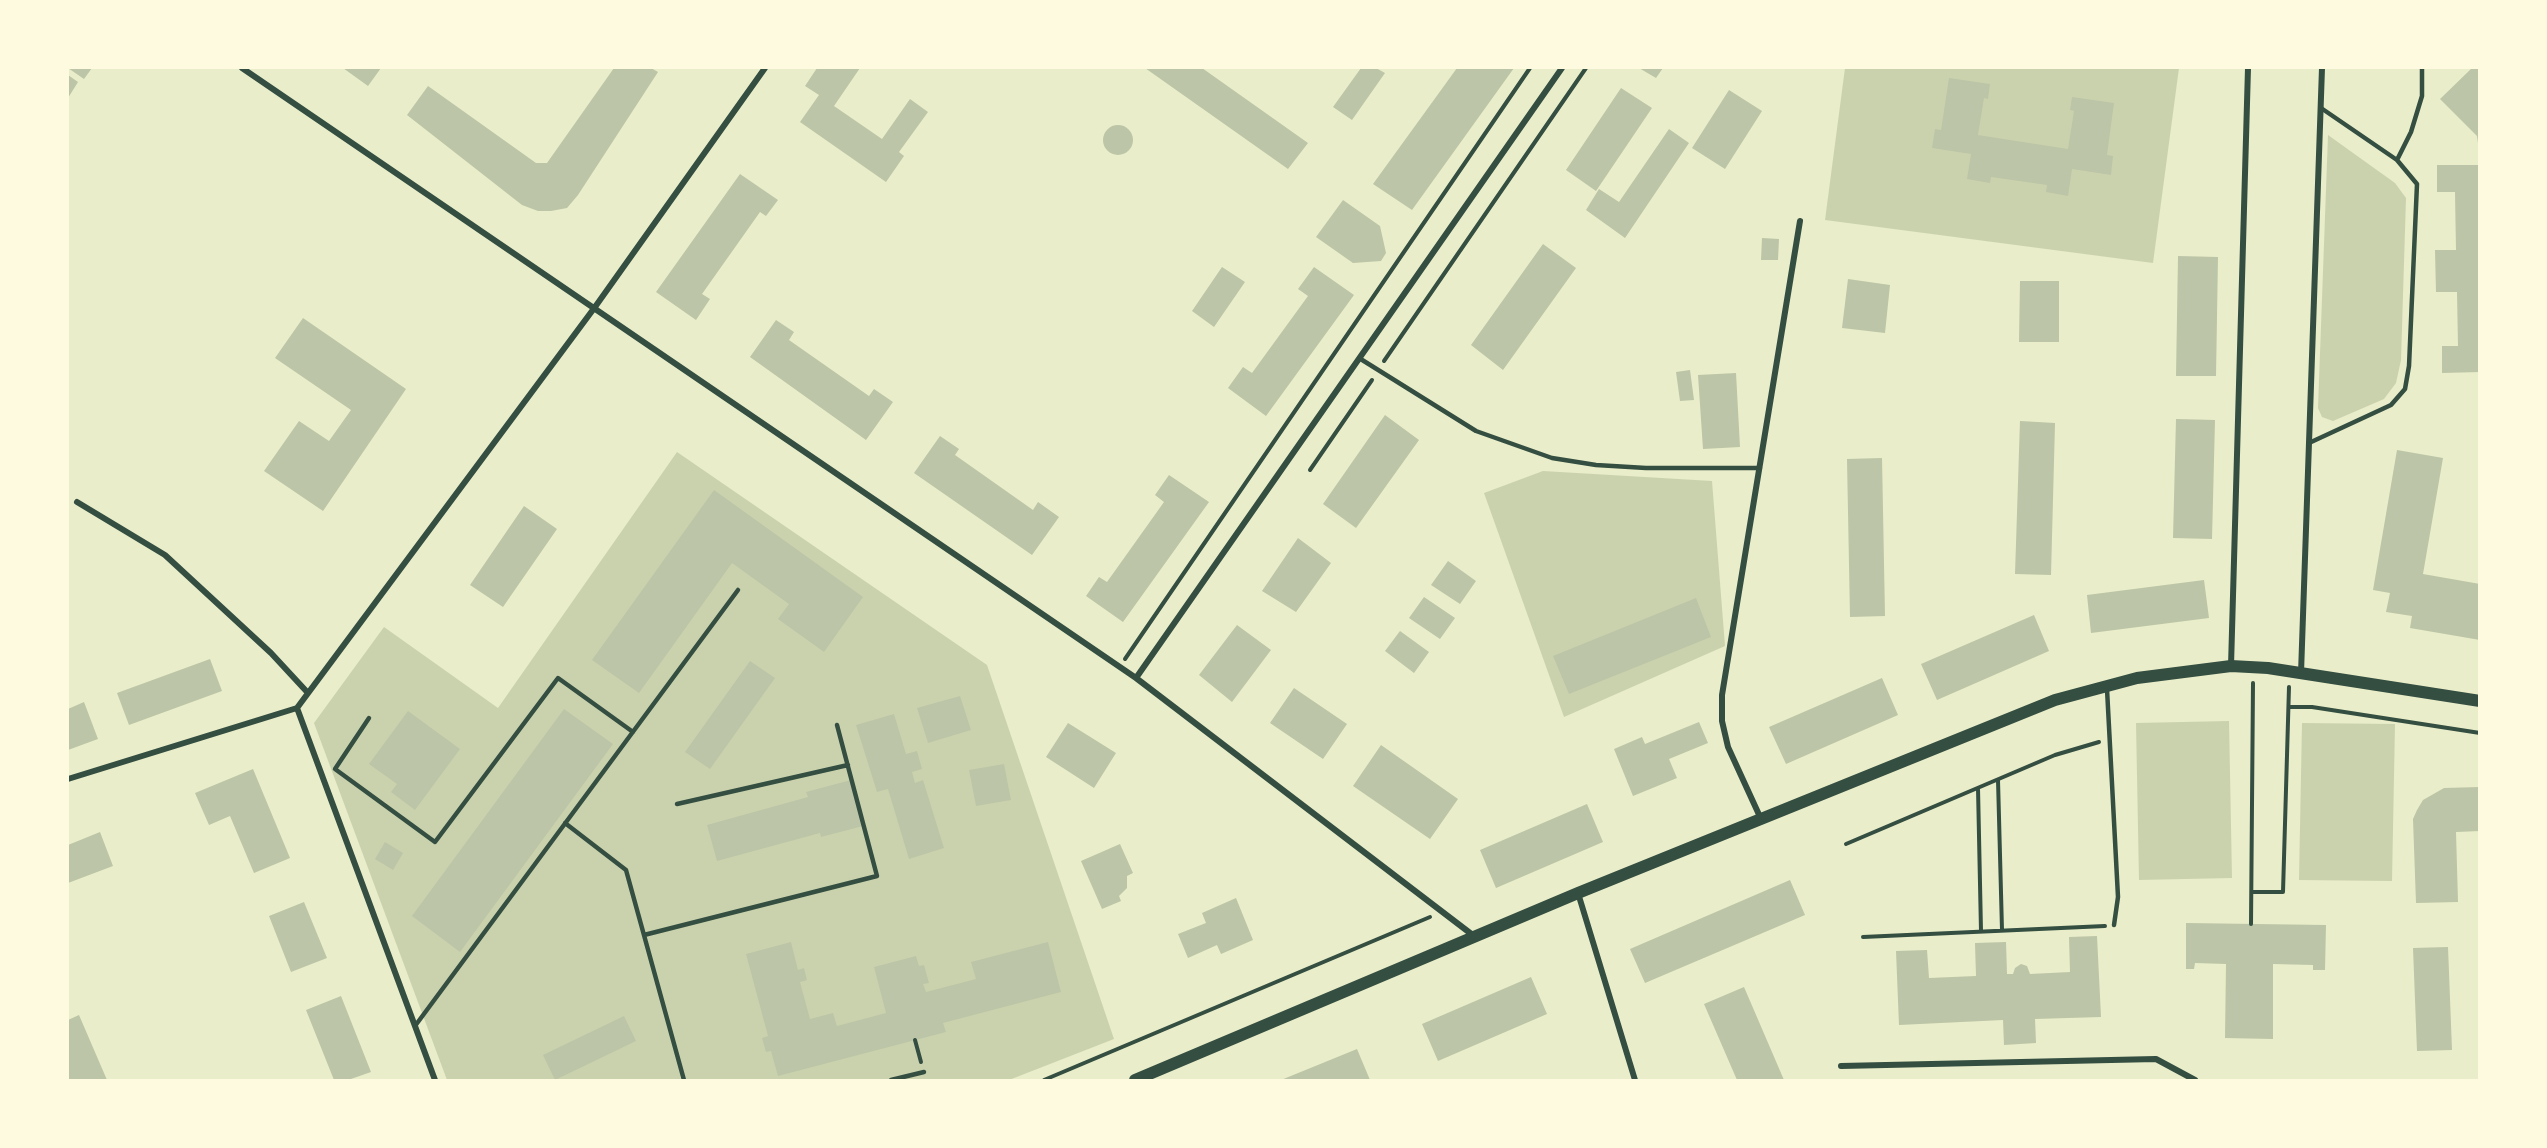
<!DOCTYPE html>
<html>
<head>
<meta charset="utf-8">
<style>
  body { margin:0 }
  #map { position:relative; width:2547px; height:1148px; overflow:hidden; background:#e9edc9; font-family:Arial,sans-serif }
  canvas { display:block }
  .frame { position:absolute; inset:0; border:69px solid #fefae0; pointer-events:none }
</style>
</head>
<body>
<div id="map">
<canvas width="2547" height="1148"></canvas>
<div class="frame"></div>
</div>
<script>
const g = document.querySelector('canvas').getContext('2d');
g.lineJoin = 'round';
function paint(path, color) { g.fillStyle = color; g.fill(path, 'evenodd'); }
const toPath = rows => new Path2D(rows.map(r => 'M' + r).join(''));
function stroke(path, color, width, dash) { g.strokeStyle = color; g.lineWidth = width; g.lineCap = dash ? 'butt' : 'round'; g.setLineDash(dash || []); g.stroke(path); }
paint(toPath([
  [1845,68,2179,68,2153,263,1825,220],
  [2328,135,2395,183,2406,198,2401,360,2396,383,2384,399,2333,421,2322,417,2318,408],
  [677,452,987,665,1114,1039,1009,1080,447,1080,314,723,384,627,498,708],
  [1543,471,1712,481,1725,646,1564,717,1484,493],
  [2229,721,2232,878,2139,880,2136,723],
  [2302,723,2395,724,2392,881,2299,880]
]), '#cad2ad');
paint(toPath([
  [68,68,92,68,84,79],
  [343,68,381,68,368,86],
  [614,68,651,68,658,72,578,195,567,208,551,211,538,211,522,205,407,115,428,86,536,163,547,163],
  [817,68,860,68,834,106,882,139,910,99,928,112,899,152,904,156,886,182,800,122,819,95,805,86],
  [1145,68,1202,68,1308,143,1288,169],
  [1361,68,1376,68,1385,73,1352,120,1333,107],
  [1457,68,1514,68,1412,210,1373,184],
  [1639,68,1663,68,1656,78],
  [2472,68,2480,68,2480,158,2477,136,2440,99],
  [68,75,78,82,68,98],
  [1949,78,1990,84,1988,99,1984,98,1978,135,2068,149,2074,111,2070,110,2072,97,2114,103,2107,155,2113,156,2111,175,2072,169,2068,196,2046,192,2047,185,1991,177,1990,183,1967,179,1971,154,1932,148,1935,129,1941,130],
  [1621,88,1652,108,1596,191,1566,170],
  [1729,90,1762,111,1725,169,1692,148],
  '1103 140a15 15 0 1 1 30 0a15 15 0 1 1-30 0Z',
  [1669,129,1689,143,1625,238,1586,210,1599,189,1619,202],
  [2437,165,2480,165,2480,372,2442,373,2442,346,2458,346,2457,292,2436,292,2435,250,2456,250,2455,192,2437,192],
  [740,174,778,200,766,216,760,212,702,294,710,299,696,320,656,292],
  [1343,200,1380,226,1386,253,1381,261,1353,263,1316,237],
  [1762,238,1779,239,1778,260,1761,260],
  [1543,244,1576,268,1503,370,1471,345],
  [2178,256,2218,257,2216,376,2176,376],
  [1222,267,1245,282,1214,327,1192,311],
  [1314,267,1354,295,1266,416,1228,388,1243,367,1252,373,1308,296,1298,289],
  [1848,279,1890,285,1885,333,1842,328],
  [2020,281,2059,281,2059,342,2019,342],
  [303,318,406,389,323,511,264,471,299,421,329,441,351,410,275,358],
  [776,320,794,332,789,340,869,396,874,389,893,402,866,440,750,357],
  [1690,370,1694,400,1680,401,1676,372],
  [1736,373,1740,447,1703,449,1698,375],
  [1385,415,1419,440,1356,528,1323,504],
  [2176,419,2215,420,2212,539,2173,538],
  [2020,421,2055,423,2051,575,2015,574],
  [940,436,959,449,955,455,1033,510,1038,502,1059,517,1032,555,914,473],
  [2397,450,2443,458,2423,574,2480,584,2480,640,2410,628,2412,616,2386,612,2390,593,2373,590],
  [1882,458,1885,616,1850,617,1847,459],
  [1169,475,1209,502,1123,622,1086,596,1099,577,1107,582,1164,502,1155,495],
  [714,490,863,597,824,652,778,619,789,604,732,563,639,693,592,660],
  [524,506,557,529,503,607,470,585],
  [1298,538,1331,563,1296,612,1262,591],
  [1448,561,1476,581,1460,604,1431,585],
  [2204,580,2209,618,2091,633,2087,595],
  [1424,597,1455,618,1440,639,1409,618],
  [1696,598,1711,637,1569,694,1553,656],
  [2034,615,2049,651,1937,700,1921,664],
  [1237,625,1271,650,1232,702,1199,675],
  [1400,631,1429,652,1414,673,1385,651],
  [210,659,222,691,129,725,117,693],
  [750,661,775,678,710,769,685,752],
  [1882,678,1898,715,1786,764,1769,727],
  [1294,688,1347,724,1323,759,1270,723],
  [960,696,971,730,928,743,917,708],
  [84,702,98,739,68,750,68,709],
  [564,709,613,744,460,952,412,916],
  [408,711,460,749,415,810,391,792,397,784,369,764],
  [894,714,906,754,917,751,922,769,912,772,915,783,923,780,944,848,909,859,888,789,877,792,856,725],
  [1699,722,1708,743,1669,759,1677,778,1633,796,1614,749,1642,737,1645,744],
  [1068,723,1116,753,1094,788,1046,757],
  [1381,745,1458,799,1430,839,1353,786],
  [1004,764,1011,800,976,806,969,770],
  [253,769,290,858,254,873,230,816,209,825,195,793],
  [851,780,863,826,821,837,820,833,717,861,707,825,808,797,806,792],
  [2480,787,2480,831,2456,832,2458,902,2416,903,2413,819,2417,810,2423,800,2444,788],
  [1587,804,1603,842,1496,888,1480,850],
  [100,832,113,866,68,883,68,845],
  [385,842,403,853,393,870,375,859],
  [1120,844,1133,873,1127,876,1127,888,1119,896,1121,901,1102,909,1081,861],
  [1790,880,1805,915,1645,983,1630,949],
  [1236,898,1253,940,1221,954,1217,945,1188,958,1178,934,1206,923,1202,913],
  [304,902,327,958,291,972,269,916],
  [2186,923,2326,925,2325,970,2313,970,2313,965,2273,964,2273,1039,2225,1038,2226,964,2195,963,2194,969,2186,969],
  [2097,936,2101,1017,2035,1019,2036,1043,2004,1045,2003,1020,1899,1025,1896,951,1927,950,1929,978,1976,976,1975,943,2006,942,2007,974,2013,974,2015,968,2021,964,2027,966,2030,974,2070,972,2069,937],
  [791,942,798,970,804,968,807,980,800,982,810,1019,833,1013,837,1026,886,1013,874,967,916,956,919,966,924,965,929,983,923,984,926,992,976,979,971,962,1048,942,1061,992,943,1023,946,1032,778,1076,771,1051,766,1052,762,1038,768,1036,746,954],
  [2448,947,2452,1050,2417,1051,2413,948],
  [1531,977,1547,1014,1438,1061,1422,1024],
  [1744,987,1784,1080,1737,1080,1704,1004],
  [341,996,371,1072,348,1080,334,1080,306,1010],
  [79,1015,107,1080,68,1080,68,1020],
  [624,1016,636,1041,555,1080,543,1055],
  [1357,1049,1370,1080,1281,1080]
]), '#bcc5a7');
stroke(toPath([
  [1384,361,1586,68],
  [1310,470,1372,380],
  [1125,659,1530,68],
  [2289,707,2312,707,2480,733],
  [1998,780,2002,930],
  [1978,788,1981,931],
  [1846,844,2055,755,2099,742],
  [2252,892,2283,892,2289,687],
  [2251,924,2253,683],
  [1863,937,2105,926],
  [915,1040,921,1062],
  [1044,1080,1430,917]
]), '#344e41', 4);
stroke(toPath([
  [2397,160,2411,132,2422,96,2422,68],
  [1359,358,1476,431,1552,458,1596,465,1646,468,1760,468],
  [2309,443,2391,405,2405,389,2409,366,2417,184,2397,160,2321,108],
  [2107,689,2118,897,2114,925],
  [369,718,335,769,435,842,558,678,633,732],
  [677,804,848,765],
  [565,823,626,870,684,1080],
  [644,935,877,876,837,725],
  [415,1026,738,590],
  [891,1080,924,1072]
]), '#344e41', 4.5);
stroke(toPath([
  [242,68,1136,678,1474,936],
  [77,502,165,555,271,653,308,693],
  [2231,666,2248,68],
  [2301,673,2322,68],
  [1136,678,1562,68],
  [68,779,297,708],
  [1761,819,1728,747,1722,721,1722,695,1800,221],
  [1578,893,1635,1080],
  [1841,1066,2156,1059,2195,1080],
  [435,1080,297,708,595,307,765,68]
]), '#344e41', 6);
stroke(toPath([
  [1135,1080,1578,893,2055,700,2137,678,2231,666,2268,668,2480,701]
]), '#344e41', 12);
</script>
</body>
</html>
